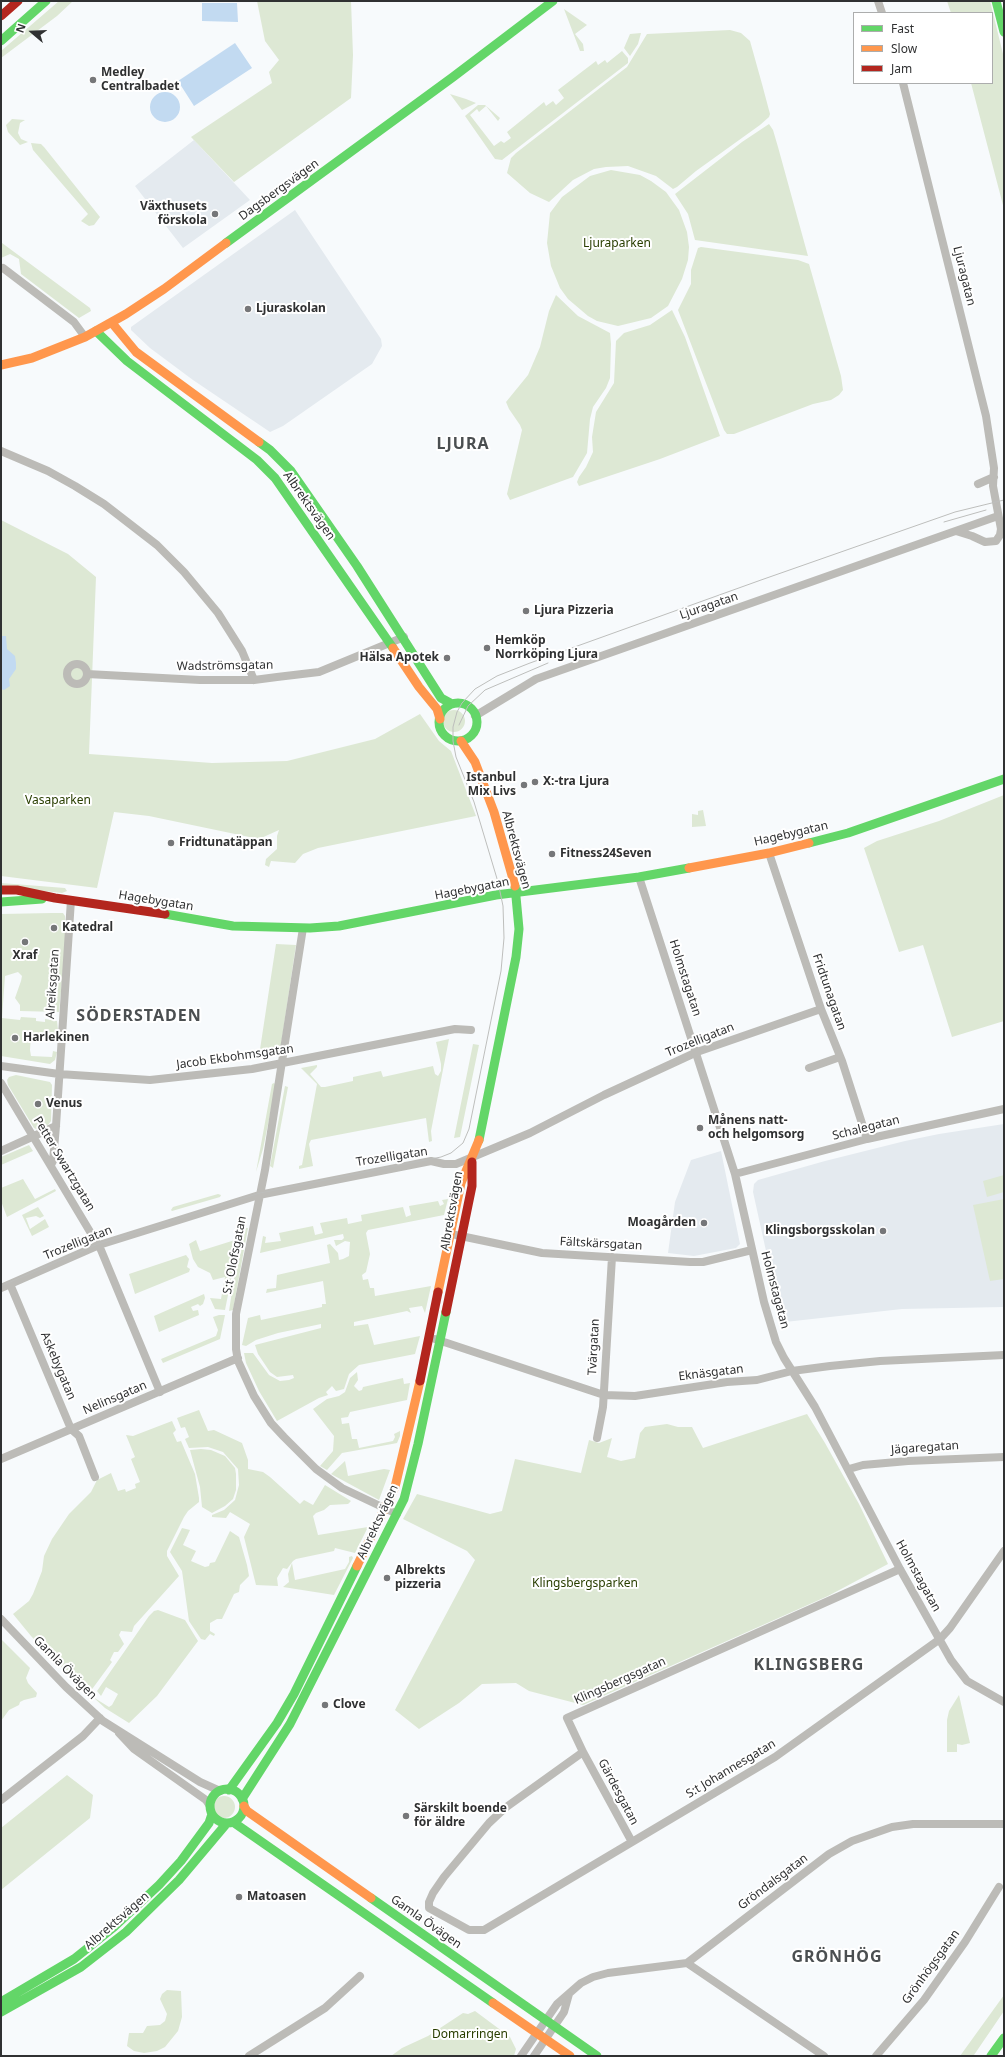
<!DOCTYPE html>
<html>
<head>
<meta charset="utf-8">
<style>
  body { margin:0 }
  #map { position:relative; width:1005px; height:2057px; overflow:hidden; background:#f7fafc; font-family:"Noto Sans",sans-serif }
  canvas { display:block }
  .frame { position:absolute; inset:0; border:2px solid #303132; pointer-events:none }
  .legend { position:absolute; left:853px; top:12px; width:140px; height:72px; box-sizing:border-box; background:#fff; border:1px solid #acadad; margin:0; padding:5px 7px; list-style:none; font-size:12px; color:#303132 }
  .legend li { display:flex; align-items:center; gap:8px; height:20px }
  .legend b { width:20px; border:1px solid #acadad }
  .north { position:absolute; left:12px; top:12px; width:40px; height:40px; -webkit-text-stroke:3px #fff; paint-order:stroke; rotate:289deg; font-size:11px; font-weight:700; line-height:16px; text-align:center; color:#303132 }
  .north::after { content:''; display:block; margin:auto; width:14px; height:18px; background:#303132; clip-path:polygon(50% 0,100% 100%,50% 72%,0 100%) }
</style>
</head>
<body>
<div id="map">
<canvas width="1005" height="2057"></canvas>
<div class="frame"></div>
<ul class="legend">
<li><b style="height:5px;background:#63d668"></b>Fast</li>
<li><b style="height:5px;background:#ff974d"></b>Slow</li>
<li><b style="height:5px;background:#b3261e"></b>Jam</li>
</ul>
<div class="north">N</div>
</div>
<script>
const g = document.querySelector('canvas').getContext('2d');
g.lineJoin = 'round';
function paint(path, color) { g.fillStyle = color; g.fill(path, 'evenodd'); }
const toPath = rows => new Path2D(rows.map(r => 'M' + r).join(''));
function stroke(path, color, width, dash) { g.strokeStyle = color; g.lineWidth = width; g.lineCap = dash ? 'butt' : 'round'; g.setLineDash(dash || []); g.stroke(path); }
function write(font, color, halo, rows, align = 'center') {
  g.font = font + ' "Noto Sans",sans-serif'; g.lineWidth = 4; g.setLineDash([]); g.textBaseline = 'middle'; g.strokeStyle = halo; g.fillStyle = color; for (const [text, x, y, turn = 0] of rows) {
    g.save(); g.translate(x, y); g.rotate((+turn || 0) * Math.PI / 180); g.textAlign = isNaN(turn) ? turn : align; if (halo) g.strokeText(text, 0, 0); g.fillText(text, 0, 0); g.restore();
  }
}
paint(toPath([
  [194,140,250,200,183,248,135,186],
  [295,210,381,339,382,346,372,364,283,426,270,432,193,380,150,348,131,330,131,327],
  [1004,1124,1004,1307,902,1309,785,1322,770,1269,753,1192,754,1184,758,1180,825,1161,905,1141,939,1134],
  [721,1151,740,1244,736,1248,694,1256,668,1253,675,1202,691,1160]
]), '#e4eaef');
paint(toPath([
  [59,1,73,1,57,16,1,58,1,51],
  [257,1,351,1,353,55,351,98,234,182,191,137,272,83,269,72,279,60,265,41],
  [947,1,990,1,1004,58,1004,209,971,83,992,83,992,13,951,13],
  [564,9,587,25,575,34,583,44,584,51,580,51],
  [730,30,741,33,750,41,762,84,770,114,769,117,760,125,696,171,677,187,673,189,656,176,628,166,606,167,594,169,573,180,549,202,530,193,507,173,511,158,516,153,627,67,647,34],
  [641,33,638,44,630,56,624,48,630,34],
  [622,51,628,58,628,63,502,160,495,159,465,116,478,105,485,105,500,118,498,121,486,106,479,112,477,109,470,115,494,146,501,141,504,143,511,138,507,132,544,102,546,106,553,101,556,105,564,98,558,90,596,61,598,65,605,60,607,63],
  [450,94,466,99,476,103,462,110],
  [12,119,25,120,20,123,18,133,21,139,28,142,20,145,8,132,6,125],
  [769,124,773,130,778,147,808,256,695,240,688,214,675,194,742,142],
  [31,143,41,144,44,147,100,217,94,225,89,226,81,221,88,214,33,150],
  [611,170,640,175,651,181,666,192,679,210,687,232,689,247,688,260,682,279,668,306,651,318,618,326,597,321,588,316,568,299,560,288,551,266,547,243,550,213,562,197,590,176],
  [2,243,90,308,91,311,79,318,21,274,19,259,10,254,1,258],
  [701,247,798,260,809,264,841,376,843,390,839,395,831,400,813,404,734,434,727,434,724,430,678,310,691,284,691,270,698,248],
  [556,295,578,316,610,333,611,344,610,378,606,388,593,407,590,419,587,453,573,477,510,500,507,494,522,430,520,425,509,409,506,402,528,375,540,347,549,311],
  [672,310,685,337,720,436,660,459,579,486,577,482,579,477,586,467,593,452,592,437,596,412,614,383,616,341,624,333,650,325],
  [1,520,68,554,96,577,89,754,212,763,287,761,375,739,420,714,439,741,451,751,476,816,318,848,303,854,295,863,271,861,269,867,265,865,266,859,277,849,277,836,279,830,259,839,149,816,114,812,97,888,1,876],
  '443 721a11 11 0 1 1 22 0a11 11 0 1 1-22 0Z',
  [1004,795,1004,1021,952,1037,923,945,899,952,864,848,877,841,939,821],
  [703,810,706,826,692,827,692,814,698,815,698,811],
  [1,883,65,888,67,891,62,893,1,886],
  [52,913,63,913,65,916,66,939,59,1012,20,1011,20,1005,15,998,21,981,22,976,18,972,5,976,2,1018,20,1020,21,1017,36,1018,36,1021,45,1022,45,1019,57,1021,58,1030,56,1041,46,1035,31,1034,30,1050,31,1056,52,1057,53,1051,57,1052,55,1060,50,1064,1,1056,1,914],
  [276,944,296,945,281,1045,278,1050,273,1054,259,1056],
  [449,1039,431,1131,432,1141,429,1142,426,1118,311,1140,309,1144,313,1166,299,1169,299,1166,302,1165,317,1084,301,1068,317,1065,317,1067,310,1074,321,1087,325,1087,353,1081,353,1077,381,1071,383,1077,433,1066,435,1074,438,1076,441,1071,441,1064,436,1042],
  [473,1044,479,1045,460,1137,454,1138],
  [16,1075,50,1082,52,1085,51,1121,48,1125,38,1130,34,1128,8,1085,7,1080,9,1077],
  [274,1083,276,1085,263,1149,256,1172,272,1084],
  [285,1086,288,1087,273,1168,270,1166],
  [29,1145,33,1151,1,1165,1,1157],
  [1004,1175,1004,1192,987,1197,983,1181],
  [23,1179,35,1199,55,1189,56,1191,7,1217,1,1201,1,1188],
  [218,1194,221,1195,220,1197,172,1211,171,1210,173,1207],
  [448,1199,444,1215,368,1230,366,1233,370,1254,366,1272,362,1275,363,1280,368,1279,370,1288,374,1288,375,1296,431,1286,425,1313,422,1306,409,1308,411,1313,407,1311,354,1322,354,1326,368,1324,374,1345,420,1336,415,1354,359,1365,349,1374,344,1389,336,1391,332,1386,326,1392,328,1395,319,1398,277,1421,259,1391,246,1363,244,1353,253,1353,269,1375,280,1381,289,1380,294,1378,293,1375,277,1377,270,1372,258,1354,255,1345,321,1328,321,1324,278,1333,256,1340,246,1346,242,1345,248,1318,260,1315,261,1320,322,1307,322,1304,326,1304,323,1281,266,1293,267,1289,276,1288,277,1275,330,1263,327,1245,330,1244,338,1253,339,1260,343,1259,349,1256,350,1242,345,1241,336,1246,334,1240,342,1240,344,1238,343,1234,260,1253,263,1236,266,1237,265,1243,281,1241,279,1233,313,1226,315,1235,323,1233,320,1223,347,1218,348,1224,362,1221,361,1215,403,1207,406,1217,411,1215,409,1206,438,1201,440,1206,444,1204,442,1200],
  [1004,1199,1004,1279,990,1281,973,1205],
  [38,1207,44,1216,40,1218,36,1216,26,1218,30,1229,45,1219,49,1227,32,1236,22,1215],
  [246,1228,248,1228,233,1310,229,1311,235,1272],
  [240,1235,225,1310,215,1309,210,1298,221,1299,225,1277,213,1280,210,1273,198,1267,193,1259,189,1244,196,1240,200,1251,235,1240,234,1237],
  [186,1255,189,1259,187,1267,190,1269,189,1272,135,1294,129,1274],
  [204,1294,205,1298,203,1304,200,1306,198,1304,191,1307,193,1311,198,1310,199,1315,159,1332,154,1316],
  [219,1315,225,1315,220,1339,163,1363,161,1359,216,1336,218,1330,213,1317],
  [357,1372,358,1380,354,1386,359,1391,362,1390,363,1387,403,1378,404,1384,410,1383,407,1400,350,1412,348,1417,341,1418,342,1424,349,1423,352,1439,357,1439,359,1448,393,1441,395,1437,394,1434,400,1431,400,1436,397,1443,392,1444,342,1453,327,1470,320,1466,333,1451,334,1436,313,1409,327,1399,339,1396,345,1392,350,1378],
  [199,1410,208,1431,214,1430,242,1443,248,1460,248,1469,263,1472,270,1477,300,1504,304,1500,313,1505,325,1485,351,1501,348,1504,330,1505,324,1510,316,1513,313,1516,318,1535,368,1527,355,1553,335,1548,334,1551,296,1559,293,1561,287,1569,283,1568,277,1578,278,1586,256,1585,244,1537,250,1524,230,1512,226,1518,212,1517,212,1515,224,1510,235,1500,239,1485,238,1469,223,1452,208,1447,189,1448,185,1439,189,1437,185,1427,181,1428,177,1418],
  [807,1414,825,1443,859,1504,888,1564,828,1596,583,1705,529,1691,516,1683,482,1684,459,1703,419,1729,395,1710,475,1560,467,1551,403,1519,417,1494,490,1514,502,1511,515,1459,581,1473,589,1440,599,1443,612,1438,607,1457,621,1461,635,1458,640,1433,645,1427,667,1424,678,1427,692,1427,703,1448],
  [172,1421,176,1430,173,1433,177,1442,181,1441,195,1474,199,1498,199,1502,188,1511,184,1517,167,1551,167,1556,179,1576,134,1626,132,1632,121,1631,119,1635,124,1644,118,1652,114,1652,110,1660,112,1662,90,1692,86,1693,31,1636,13,1614,29,1601,33,1594,42,1571,44,1556,52,1539,69,1514,91,1492,97,1480,111,1473,118,1491,125,1489,126,1492,136,1488,135,1484,140,1482,131,1459,135,1457,126,1435,133,1436],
  [201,1449,211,1450,225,1456,235,1468,236,1474,236,1490,233,1499,225,1506,212,1513,202,1507,200,1487,190,1450],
  [345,1461,348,1476,384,1469,390,1470,379,1500,331,1474],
  [182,1528,190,1530,183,1545,196,1551,191,1561,205,1567,209,1566,210,1563,215,1562,230,1531,239,1537,247,1565,249,1576,240,1585,239,1592,234,1594,222,1619,217,1619,210,1623,210,1631,215,1634,214,1636,210,1634,205,1640,201,1639,189,1621,182,1571,170,1552],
  [352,1556,353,1558,334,1595,283,1587,289,1582,288,1574,292,1563,295,1580,345,1569,349,1562,349,1557],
  [158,1610,185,1620,198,1641,157,1696,129,1723,105,1708,93,1697,109,1707,112,1705,118,1694,106,1687,101,1696,97,1691,149,1616,154,1611],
  [1,1639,30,1668,26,1678,28,1683,37,1693,36,1697,24,1700,20,1702,19,1705,9,1710,1,1721],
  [959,1695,970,1743,962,1745,957,1744,957,1752,947,1752,947,1720,949,1711],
  [67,1775,93,1795,90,1818,1,1890,1,1828],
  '213 1807a11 11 0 1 1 22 0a11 11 0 1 1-22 0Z',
  [167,1990,181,1991,182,2017,178,2031,165,2047,157,2051,144,2053,134,2051,127,2046,129,2033,143,2033,147,2026,160,2025,165,2021,167,2014,160,1999,162,1994],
  [1004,1995,1004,2011,974,2055,960,2056],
  [475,2011,510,2037,516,2049,514,2056,391,2056,402,2048,428,2036,463,2013,468,2014]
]), '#dde8d4');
paint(toPath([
  [202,3,237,3,238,22,202,21],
  [235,43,252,68,194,106,178,81],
  '150 107a15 15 0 1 1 30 0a15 15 0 1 1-30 0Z',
  [1,636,6,636,7,649,15,656,16,663,16,669,9,679,10,686,4,690,1,689]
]), '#c2daf1');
stroke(toPath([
  [878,1,882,13],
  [903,83,986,416,994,468,993,486,1001,529,1000,535,996,541,985,542,972,536,956,531],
  [3,268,74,322,85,337],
  [1,451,48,471,75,486,104,504,157,545,184,572,218,613,242,651,254,680],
  [978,484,994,477],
  '67 674a10 10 0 1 1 20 0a10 10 0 1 1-20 0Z',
  [87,674,200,680,254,680,277,677,319,672,404,637],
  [475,716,536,679,998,516],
  [769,853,821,1009,842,1061,867,1139],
  [639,877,735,1174,764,1302,776,1342,784,1358,815,1407,900,1569,951,1660,967,1681,1004,1702],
  [303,928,265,1170,236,1314,236,1349,238,1361,254,1396,271,1423,284,1437,316,1469,342,1488,397,1514],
  [1,1066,59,1074,150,1080,252,1069,455,1029,471,1030],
  [809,1068,840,1057],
  [1,1083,101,1250,160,1392],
  [1,1151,56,1126],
  [51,1165,53,1161,56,1126,71,900],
  [735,1174,867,1139,1004,1109],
  [456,1235,542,1253,690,1262,703,1262,752,1250],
  [10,1284,71,1429,79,1436,95,1477],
  [1,1288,99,1245,259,1195,431,1161,444,1164,456,1164,530,1133,604,1095,697,1052,821,1009],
  [435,1339,604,1395,635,1396,727,1382,757,1380,792,1371,830,1366,880,1361,1004,1355],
  [597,1438,603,1407,612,1257],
  [1,1459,238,1358],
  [849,1469,863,1465,908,1461,1004,1457],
  [900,1569,567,1718,583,1752,505,1808,489,1823,444,1877,433,1893,429,1902,429,1908,469,1930,484,1930,775,1757,940,1639,950,1628,1004,1551],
  [1,1619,66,1687,103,1721,200,1782,220,1791],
  [119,1733,134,1749,206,1800,210,1806],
  [583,1752,632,1842],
  [1,1800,83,1736,100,1718],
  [687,1963,824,2056],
  [249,2056,325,2008,360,1976],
  [521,2056,557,2004,581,1983,593,1977,608,1973,687,1963,829,1854,852,1841,892,1827,913,1824,1004,1824],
  [534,2056,564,2012,569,1994],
  [876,2056,924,2000,965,1942,999,1887]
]), '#bcbbb7', 8);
stroke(toPath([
  [996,1,1004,32],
  [1,41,46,1],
  [226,243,453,77,553,1],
  [96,331,127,361,257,460,275,478,393,648],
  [259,442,270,450,291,471,357,566,441,698,452,704],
  '439 722a19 19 0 1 1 38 0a19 19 0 1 1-38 0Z',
  [809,843,848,833,1004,779],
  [1,902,42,899],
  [165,914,233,926,310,928,339,926,496,895,639,877,689,868],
  [479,1140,516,957,519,929,515,886],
  '210 1806a17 17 0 1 1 34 0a17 17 0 1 1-34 0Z',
  [229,1790,277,1723,294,1694,357,1566],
  [242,1799,290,1724,404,1499,418,1444,446,1312],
  [233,1822,493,2003],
  [371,1898,597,2056],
  [1,2002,74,1959,114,1927,159,1885,181,1861,209,1823,212,1814],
  [1,2012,81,1967,126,1932,179,1880,227,1823],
  [991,2056,1004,2038]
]), '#63d668', 9);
stroke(toPath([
  [112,323,136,352,259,442],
  [1,365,32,358,85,337,126,314,164,289,226,243],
  [393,648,419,687,437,709,440,719],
  [461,741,475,762,494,812,515,886],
  [689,868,769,853,809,843],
  [438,1292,461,1183,479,1140],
  [357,1566,395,1487,420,1381],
  [244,1806,247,1811,371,1898],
  [493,2003,570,2056]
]), '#ff974d', 9);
stroke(toPath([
  [1,16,18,1],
  [1,890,17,890,55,898,165,914],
  [446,1312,472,1186,472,1162],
  [420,1381,438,1292]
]), '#b3261e', 9);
stroke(toPath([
  [944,522,986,510],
  [459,725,468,706,485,690,548,663],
  [1,1286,98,1244,260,1193,441,1157,451,1153,463,1143,469,1129,501,971,504,938,503,906,498,882,474,802,456,757,453,741,453,727,457,712,462,703,475,689,497,676,530,663,761,580,955,512,1004,500]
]), '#bdbebc', 1);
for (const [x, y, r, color] of [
  [93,80,4,"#767779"],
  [215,214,4,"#767779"],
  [248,309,4,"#767779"],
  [526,611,4,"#767779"],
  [487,648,4,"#767779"],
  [447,658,4,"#767779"],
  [535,782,4,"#767779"],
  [524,785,4,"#767779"],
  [171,843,4,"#767779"],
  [552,854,4,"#767779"],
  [54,928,4,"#767779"],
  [25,942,4,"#767779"],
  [15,1038,4,"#767779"],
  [38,1104,4,"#767779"],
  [700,1128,4,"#767779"],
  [704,1223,4,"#767779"],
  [883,1231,4,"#767779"],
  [387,1578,4,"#767779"],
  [325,1705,4,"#767779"],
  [406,1816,4,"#767779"],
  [239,1897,4,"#767779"]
]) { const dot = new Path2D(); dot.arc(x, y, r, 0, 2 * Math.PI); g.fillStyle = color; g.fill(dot); stroke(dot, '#fff', 1.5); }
write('bold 12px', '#303132', '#fff', [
  ["Medley",101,73],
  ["Centralbadet",101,87],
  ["Växthusets",207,207,"right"],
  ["förskola",207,221,"right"],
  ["Ljuraskolan",256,309],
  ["Ljura Pizzeria",534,611],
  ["Hemköp",495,641],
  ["Norrköping Ljura",495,655],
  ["Hälsa Apotek",439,658,"right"],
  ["Istanbul",516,778,"right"],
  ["Mix Livs",516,792,"right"],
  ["X:-tra Ljura",543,782],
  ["Fridtunatäppan",179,843],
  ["Fitness24Seven",560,854],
  ["Katedral",62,928],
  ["Xraf",25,956,"center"],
  ["Harlekinen",23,1038],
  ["Venus",46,1104],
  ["Månens natt-",708,1121],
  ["och helgomsorg",708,1135],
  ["Moagården",696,1223,"right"],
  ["Klingsborgsskolan",875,1231,"right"],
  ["Albrekts",395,1571],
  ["pizzeria",395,1585],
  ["Clove",333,1705],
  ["Särskilt boende",414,1809],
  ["för äldre",414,1823],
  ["Matoasen",247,1897]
], 'left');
write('12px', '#303132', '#fff', [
  ["Dagsbergsvägen",279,190,-36],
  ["Ljuragatan",964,276,76],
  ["Albrektsvägen",309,506,55],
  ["Ljuragatan",709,606,-19],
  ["Wadströmsgatan",225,666,-1],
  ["Hagebygatan",791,834,-13],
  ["Albrektsvägen",516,850,75],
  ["Hagebygatan",472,889,-11],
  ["Hagebygatan",156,901,9],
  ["Holmstagatan",685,978,72],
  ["Alreiksgatan",53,984,-86],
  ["Fridtunagatan",829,992,71],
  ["Trozelligatan",700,1040,-22],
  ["Jacob Ekbohmsgatan",235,1057,-8],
  ["Schalegatan",866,1128,-14],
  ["Trozelligatan",392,1157,-9],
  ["Petter Swartzgatan",64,1164,59],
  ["Albrektsvägen",452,1211,-80],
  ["Trozelligatan",78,1243,-22],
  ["Fältskärsgatan",601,1244,3],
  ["S:t Olofsgatan",235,1255,-79],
  ["Holmstagatan",775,1290,75],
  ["Tvärgatan",594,1347,-87],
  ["Askebygatan",58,1366,67],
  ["Eknäsgatan",711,1373,-7],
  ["Nelinsgatan",115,1398,-23],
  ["Jägaregatan",925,1448,-4],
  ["Albrektsvägen",378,1522,-65],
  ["Holmstagatan",918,1576,61],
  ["Gamla Övägen",65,1668,45],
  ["Klingsbergsgatan",620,1681,-24],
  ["S:t Johannesgatan",731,1769,-31],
  ["Gärdesgatan",618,1792,62],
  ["Gröndalsgatan",773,1882,-37],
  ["Albrektsvägen",117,1921,-41],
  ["Gamla Övägen",426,1922,35],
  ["Grönhögsgatan",931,1967,-54]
]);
write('12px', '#293e00', '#fff', [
  ["Ljuraparken",617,244],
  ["Vasaparken",58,801],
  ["Klingsbergsparken",585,1584],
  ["Domarringen",470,2035]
]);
g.letterSpacing = '1px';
write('bold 16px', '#4b4f51', '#fff', [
  ["LJURA",463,444],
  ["SÖDERSTADEN",139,1016],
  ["KLINGSBERG",809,1665],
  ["GRÖNHÖG",837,1957]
]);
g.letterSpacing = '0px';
</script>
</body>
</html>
